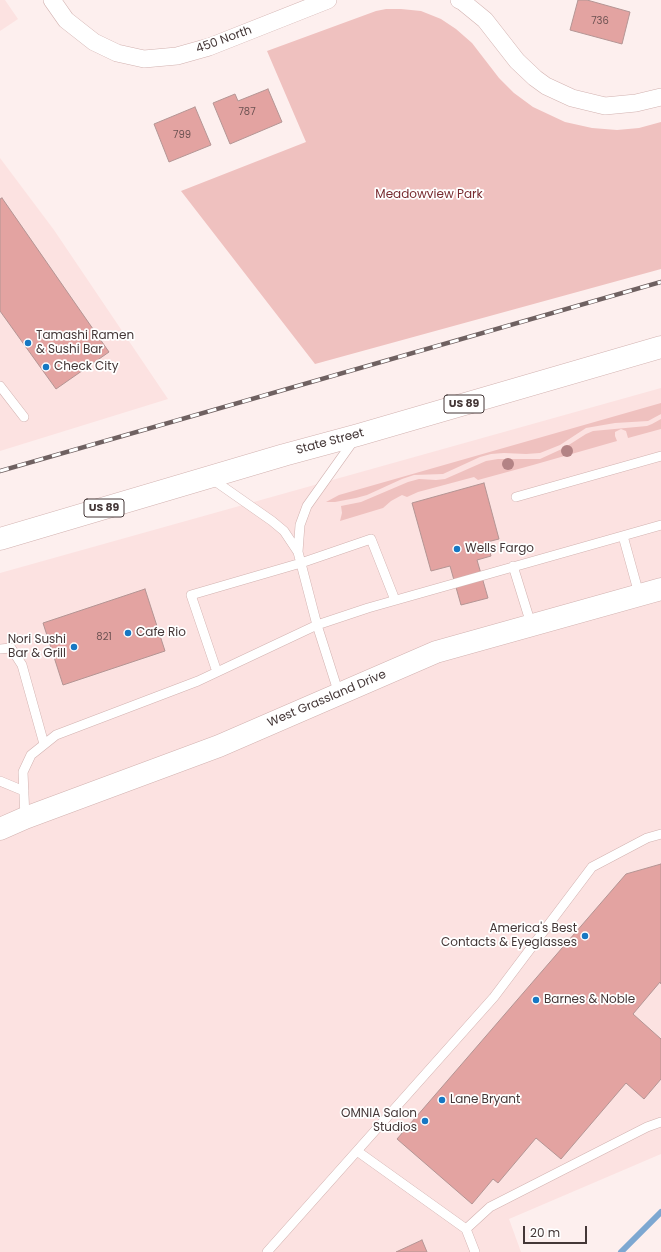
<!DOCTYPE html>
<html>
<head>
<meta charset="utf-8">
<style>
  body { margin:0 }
  #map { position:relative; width:661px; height:1252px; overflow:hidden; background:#fdefee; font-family:Poppins,sans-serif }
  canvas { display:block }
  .scale { position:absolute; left:523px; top:1226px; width:64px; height:18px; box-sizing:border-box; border:2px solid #443737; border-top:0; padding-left:5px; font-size:12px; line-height:14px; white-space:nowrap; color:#443737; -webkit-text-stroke:3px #fff; paint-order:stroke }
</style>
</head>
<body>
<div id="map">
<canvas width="661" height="1252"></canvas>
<div class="scale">20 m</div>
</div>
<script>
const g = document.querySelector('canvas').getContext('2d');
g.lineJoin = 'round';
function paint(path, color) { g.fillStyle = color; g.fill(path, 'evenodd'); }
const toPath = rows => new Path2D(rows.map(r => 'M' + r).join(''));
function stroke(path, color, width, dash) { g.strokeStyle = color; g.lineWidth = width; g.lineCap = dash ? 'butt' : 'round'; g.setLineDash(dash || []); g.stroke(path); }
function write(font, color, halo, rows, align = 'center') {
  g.font = font + ' Poppins,sans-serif'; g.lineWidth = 3.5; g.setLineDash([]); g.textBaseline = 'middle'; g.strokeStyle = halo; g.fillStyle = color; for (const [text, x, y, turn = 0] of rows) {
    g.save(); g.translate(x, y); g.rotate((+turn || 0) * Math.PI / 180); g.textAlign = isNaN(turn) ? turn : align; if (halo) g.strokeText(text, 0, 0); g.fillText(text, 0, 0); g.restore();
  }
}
paint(toPath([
  [0,0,5,0,18,19,0,31],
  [0,158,54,230,168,399,0,451],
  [661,388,661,1154,509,1219,521,1252,0,1252,0,573]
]), '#fce2e1');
paint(toPath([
  [386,9,401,9,421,11,441,19,456,29,472,43,499,78,514,93,533,107,565,122,592,128,617,130,639,128,661,122,661,269,315,364,181,191,306,142,267,51,376,11],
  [661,403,661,414,648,421,615,423,586,428,560,445,540,453,526,454,504,453,491,454,480,457,443,474,414,475,402,479,367,495,356,498,335,502,326,502,339,495],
  [661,419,661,429,628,438,626,431,621,429,615,432,615,436,617,441,533,465,478,480,474,477,418,492,407,497,402,495,391,501,383,508,340,521,342,513,341,506,361,502,408,482,419,479,436,480,445,479,486,461,498,459,540,459,564,448,586,434,593,431,647,426,652,424]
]), '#efc1bf');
stroke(toPath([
  [621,1252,661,1212]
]), '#7da7d1', 6);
const building = toPath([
  [578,0,587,0,630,12,622,44,570,30,578,0],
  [268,89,282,122,230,144,213,103,235,94,238,101,268,89],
  [195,107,211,145,169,162,154,124,195,107],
  [2,198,109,352,56,389,0,311,0,199,2,198],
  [484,483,499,539,487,542,491,556,477,560,488,598,461,605,450,566,431,571,412,503,484,483],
  [145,589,165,651,63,685,43,623,145,589],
  [661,864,661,984,660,982,633,1014,661,1039,661,1079,644,1099,626,1083,561,1159,536,1138,498,1183,493,1179,472,1204,397,1139,626,874,661,864],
  [422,1240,427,1252,396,1252,422,1240]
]);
paint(building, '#e3a3a1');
stroke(building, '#b49594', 1);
const lane = toPath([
  [0,386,24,417],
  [212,479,272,521,284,531,298,552,317,625,339,694],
  [516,497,661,456],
  [623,536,639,594],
  [298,552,300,525,307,506,354,440],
  [513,566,531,624],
  [0,649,11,648,22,665,44,744],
  [217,672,191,595,301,563,371,539,395,600],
  [0,781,24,791],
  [25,818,23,772,31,755,56,735,198,681,317,625,368,608,661,525],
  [357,1151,466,1229,475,1252],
  [466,1229,490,1207,647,1127,661,1122],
  [267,1252,494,997,592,867,647,838,661,834]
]);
const street = toPath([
  [52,0,66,20,94,42,117,53,144,59,177,56,209,47,328,0],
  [459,0,463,2,485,20,517,61,535,78,546,86,572,98,605,106,636,103,661,97]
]);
const secondary = toPath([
  [0,829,25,818,219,746,436,652,661,589]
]);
const primary = toPath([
  [0,539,284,455,358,435,661,347]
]);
stroke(lane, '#d2b2b0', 10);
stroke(street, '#d2b2b0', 18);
stroke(secondary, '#d2b2b0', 23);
stroke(primary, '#d2b2b0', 23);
stroke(lane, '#fff', 9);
stroke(street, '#fff', 17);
stroke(secondary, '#fff', 22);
stroke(primary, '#fff', 22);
const rail = toPath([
  [0,471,661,282]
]);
stroke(rail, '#6f6161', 4.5);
stroke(rail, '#fff', 3, [9]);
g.fillStyle = '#b38385';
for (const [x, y] of [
  [567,451],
  [508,464]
]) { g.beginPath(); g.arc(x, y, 6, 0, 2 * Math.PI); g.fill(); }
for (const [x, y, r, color] of [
  [28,343,4,"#1677c3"],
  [46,367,4,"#1677c3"],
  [457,549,4,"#1677c3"],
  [128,633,4,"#1677c3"],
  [74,647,4,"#1677c3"],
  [585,936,4,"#1677c3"],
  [536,1000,4,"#1677c3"],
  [442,1100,4,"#1677c3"],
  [425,1121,4,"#1677c3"]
]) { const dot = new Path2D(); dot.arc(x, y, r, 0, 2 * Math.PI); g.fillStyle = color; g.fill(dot); stroke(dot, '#fff', 1.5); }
write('10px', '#6c5252', null, [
  ["736",600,21],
  ["787",247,112],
  ["799",182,135],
  ["821",104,637]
]);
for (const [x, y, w] of [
  [464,404,40],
  [104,508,40]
]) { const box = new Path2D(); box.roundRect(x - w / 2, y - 9, w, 18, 3); g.fillStyle = '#fff'; g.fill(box); stroke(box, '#443737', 1); }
write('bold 11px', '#443737', null, [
  ["US 89",464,404],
  ["US 89",104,508]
]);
write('12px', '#443737', '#fff', [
  ["450 North",224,40,-20],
  ["State Street",330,442,-15],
  ["West Grassland Drive",327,699,-23]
]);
write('12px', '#772b2f', '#fff', [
  ["Meadowview Park",429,195]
]);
write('12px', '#443737', '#fff', [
  ["Tamashi Ramen",36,336],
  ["& Sushi Bar",36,350],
  ["Check City",54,367],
  ["Wells Fargo",465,549],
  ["Cafe Rio",136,633],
  ["Nori Sushi",66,640,"right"],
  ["Bar & Grill",66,654,"right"],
  ["America's Best",577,929,"right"],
  ["Contacts & Eyeglasses",577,943,"right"],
  ["Barnes & Noble",544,1000],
  ["Lane Bryant",450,1100],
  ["OMNIA Salon",417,1114,"right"],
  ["Studios",417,1128,"right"]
], 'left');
</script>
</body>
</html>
